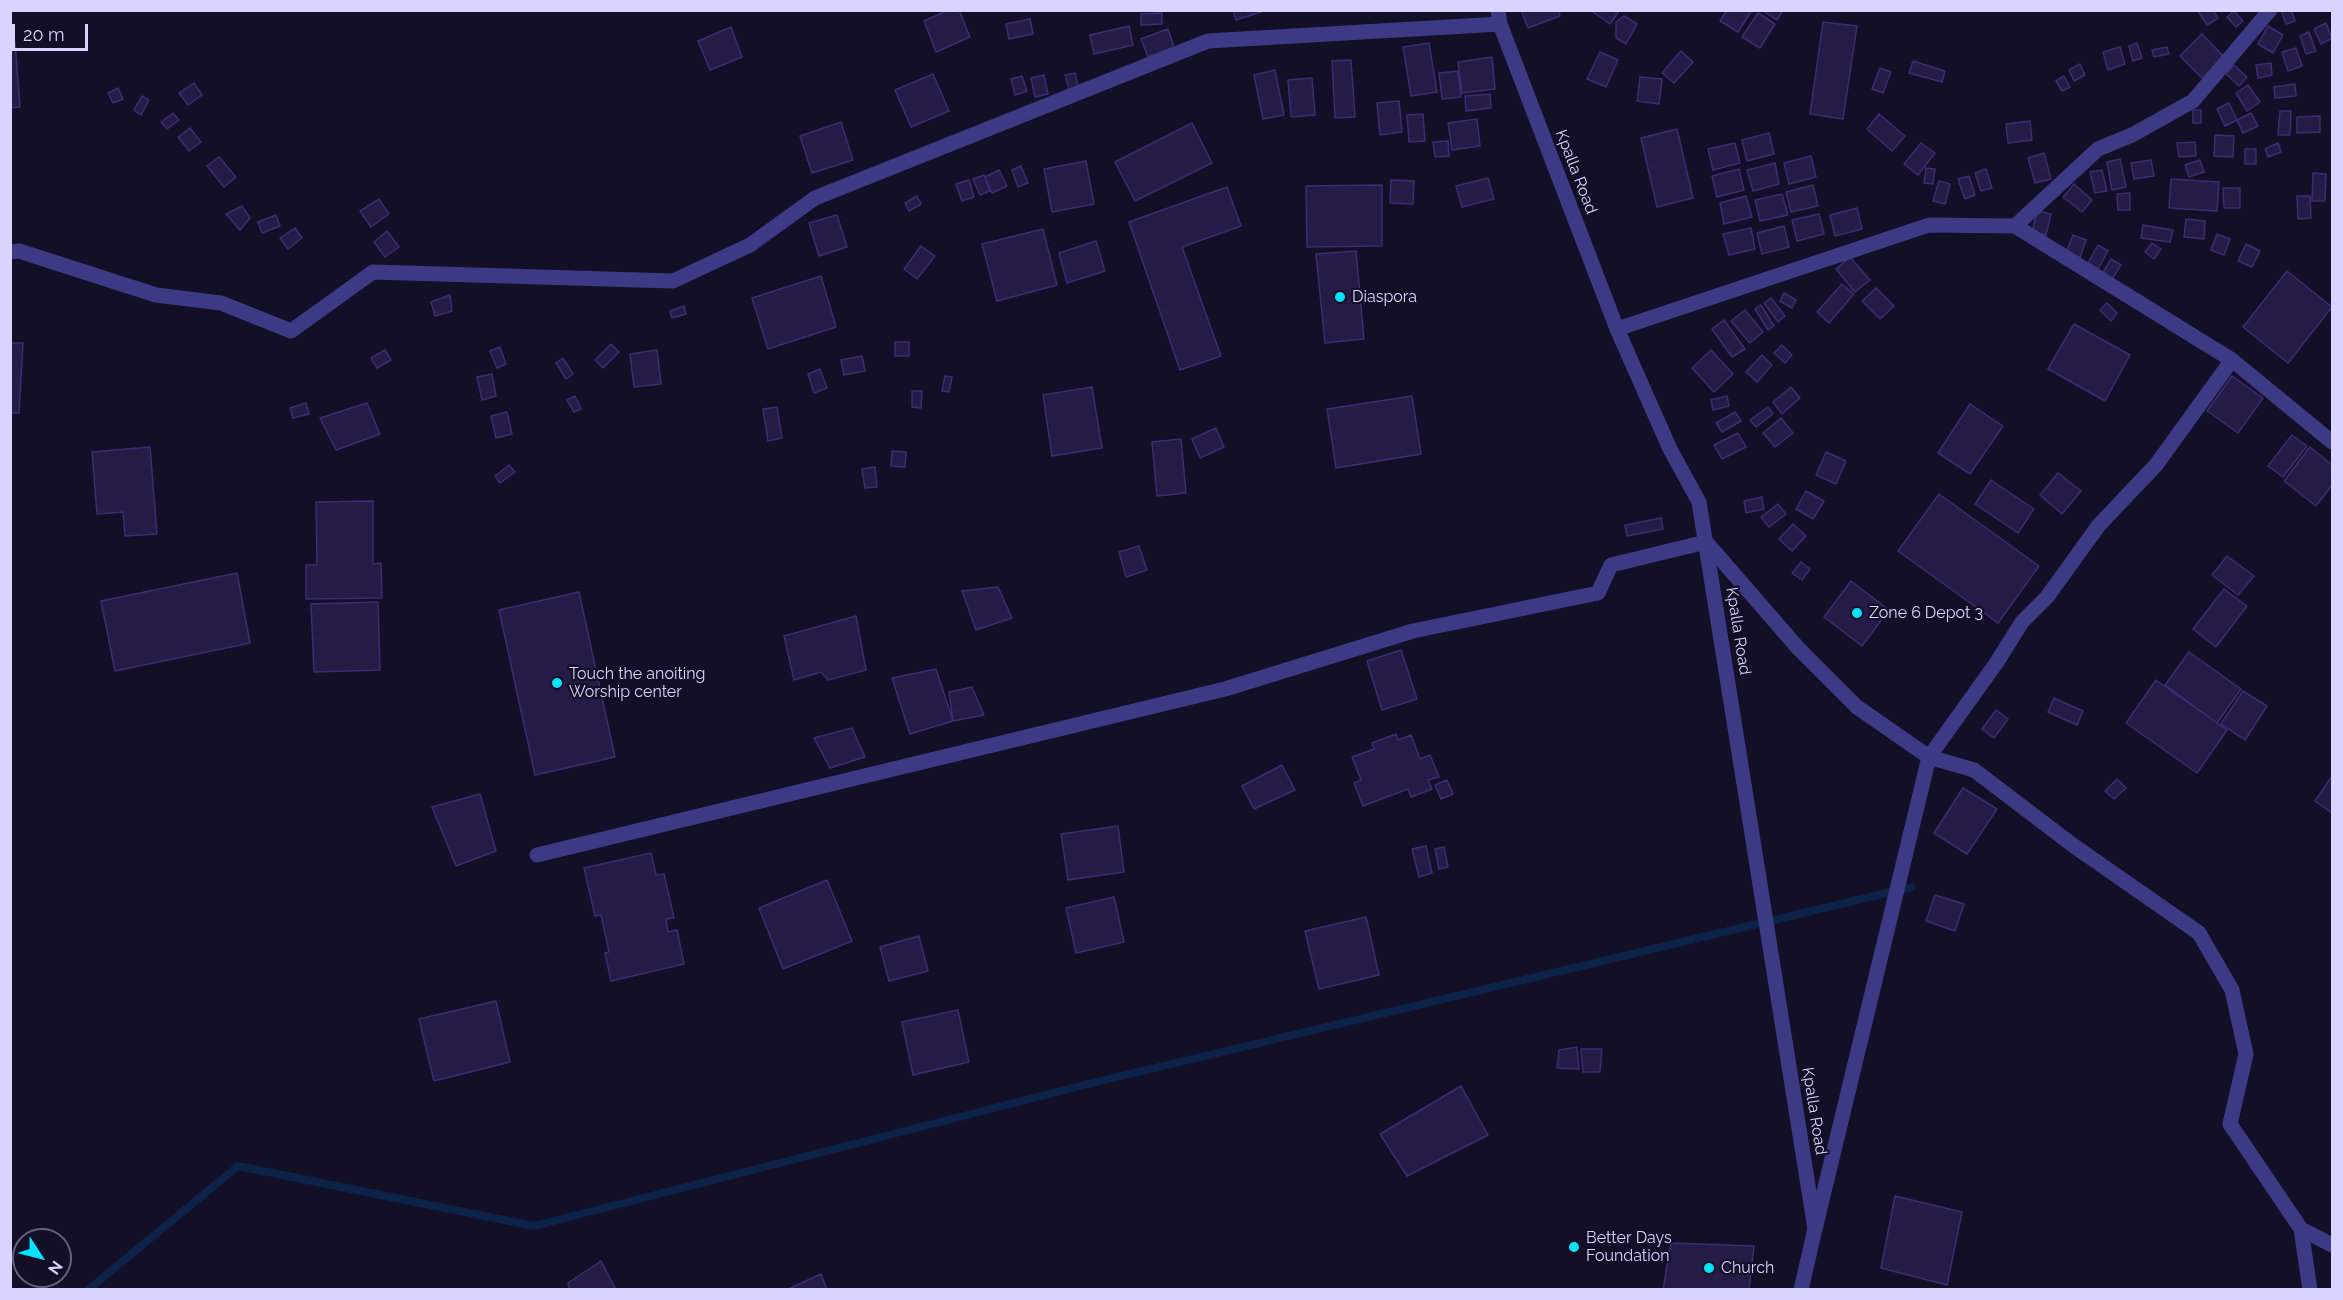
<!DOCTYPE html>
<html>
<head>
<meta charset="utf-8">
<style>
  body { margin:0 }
  #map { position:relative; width:2343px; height:1300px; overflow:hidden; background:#130f26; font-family:Raleway,sans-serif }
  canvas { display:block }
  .frame { position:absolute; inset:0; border:12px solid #d9d4ff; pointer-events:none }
  .north { position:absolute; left:12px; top:1228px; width:60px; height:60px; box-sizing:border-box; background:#130f26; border:2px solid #625e7d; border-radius:50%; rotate:126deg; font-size:16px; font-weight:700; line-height:24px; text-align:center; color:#d9d4ff }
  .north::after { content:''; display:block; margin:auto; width:21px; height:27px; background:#00e5ff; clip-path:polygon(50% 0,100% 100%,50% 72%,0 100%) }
  .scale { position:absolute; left:12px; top:24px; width:76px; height:27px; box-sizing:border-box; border:3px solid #d9d4ff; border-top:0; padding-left:8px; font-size:18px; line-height:21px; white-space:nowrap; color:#d9d4ff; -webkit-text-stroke:4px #130f26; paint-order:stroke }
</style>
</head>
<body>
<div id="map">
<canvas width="2343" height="1300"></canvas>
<div class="frame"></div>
<div class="north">N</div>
<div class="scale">20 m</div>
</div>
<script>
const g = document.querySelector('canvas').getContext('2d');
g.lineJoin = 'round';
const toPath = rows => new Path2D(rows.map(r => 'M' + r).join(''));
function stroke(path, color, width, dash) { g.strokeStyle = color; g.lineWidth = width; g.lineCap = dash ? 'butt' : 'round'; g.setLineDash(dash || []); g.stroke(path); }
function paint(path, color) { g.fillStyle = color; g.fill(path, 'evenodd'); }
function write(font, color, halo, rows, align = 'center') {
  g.font = font + ' Raleway,sans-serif'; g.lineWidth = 4.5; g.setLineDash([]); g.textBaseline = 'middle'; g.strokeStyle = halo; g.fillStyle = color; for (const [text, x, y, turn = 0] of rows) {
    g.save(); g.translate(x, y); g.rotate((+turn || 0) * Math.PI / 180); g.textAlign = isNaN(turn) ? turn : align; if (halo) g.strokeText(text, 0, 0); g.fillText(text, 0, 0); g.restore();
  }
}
stroke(toPath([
  [88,1290,238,1166,534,1226,1092,1083,1912,887]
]), '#0c2248', 8);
const building = toPath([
  [949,10,959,10,970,37,936,52,924,21,949,10],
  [1233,10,1261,10,1261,12,1236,20,1233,10],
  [1521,10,1558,10,1560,16,1528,28,1521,10],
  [1590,10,1617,10,1619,11,1610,24,1590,10],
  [1727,10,1752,10,1738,32,1720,21,1727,10],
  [1762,10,1783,10,1777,20,1762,10],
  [2213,10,2218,18,2207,25,2198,11,2213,10],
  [2281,10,2291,10,2295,21,2286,24,2281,10],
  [2234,11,2243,21,2236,27,2227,17,2234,11],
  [1162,13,1162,24,1141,25,1141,14,1162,13],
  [1758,13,1775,24,1760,48,1742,37,1758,13],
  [1624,16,1637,24,1626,44,1616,38,1616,22,1624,16],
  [1030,19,1033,34,1009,39,1006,24,1030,19],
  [1823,22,1857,26,1843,119,1810,114,1823,22],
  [2326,23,2332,38,2321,44,2314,29,2326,23],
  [1129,26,1133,45,1094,54,1090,35,1129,26],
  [2268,26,2283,35,2273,53,2258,44,2268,26],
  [731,27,742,57,710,70,698,41,731,27],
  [1168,29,1174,47,1148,57,1141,39,1168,29],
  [2309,32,2316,51,2306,54,2300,36,2309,32],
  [2202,34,2224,57,2202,78,2180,56,2202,34],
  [10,42,15,42,20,107,10,108,10,42],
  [1429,43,1437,92,1411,96,1403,47,1429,43],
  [2137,43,2142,58,2133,61,2129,46,2137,43],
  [2120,47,2125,64,2108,70,2103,52,2120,47],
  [2167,47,2169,54,2154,57,2152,50,2167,47],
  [2296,48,2302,66,2288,71,2282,52,2296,48],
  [1681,51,1693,62,1674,83,1662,73,1681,51],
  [1600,52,1618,60,1606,87,1587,79,1600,52],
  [1492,57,1495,89,1462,93,1458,62,1492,57],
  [1351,60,1355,117,1335,118,1332,61,1351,60],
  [1913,61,1945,71,1942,82,1909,73,1913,61],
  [2271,63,2272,75,2258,78,2256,65,2271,63],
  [2080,64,2085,75,2074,81,2069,70,2080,64],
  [2234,65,2247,77,2239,86,2226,74,2234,65],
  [1880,68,1891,72,1883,93,1872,89,1880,68],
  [1275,70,1284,115,1263,119,1254,75,1275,70],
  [1458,71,1461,97,1442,99,1439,73,1458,71],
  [1075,73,1079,90,1070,92,1065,75,1075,73],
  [933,74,949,111,911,127,895,90,933,74],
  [1044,75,1048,94,1035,97,1031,78,1044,75],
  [1022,76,1027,91,1015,95,1011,79,1022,76],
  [2064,76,2070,87,2062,91,2056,81,2064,76],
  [1640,77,1662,79,1659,104,1637,101,1640,77],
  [1312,78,1315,115,1291,117,1288,80,1312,78],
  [194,83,202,95,188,105,179,93,194,83],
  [2295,84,2296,96,2275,98,2274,87,2295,84],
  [2248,85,2260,102,2247,111,2236,93,2248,85],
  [118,88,123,99,113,103,108,93,118,88],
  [1490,94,1491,108,1466,111,1465,96,1490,94],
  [142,96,149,100,141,115,134,110,142,96],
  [1399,101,1402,132,1380,135,1377,103,1399,101],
  [2229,103,2237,120,2225,126,2217,109,2229,103],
  [2193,110,2201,110,2201,123,2193,123,2193,110],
  [2280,111,2291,111,2290,135,2278,135,2280,111],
  [173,113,179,120,167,129,161,122,173,113],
  [2251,113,2258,126,2243,133,2237,120,2251,113],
  [1423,114,1425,141,1409,142,1407,115,1423,114],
  [1879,114,1905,136,1892,151,1867,129,1879,114],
  [2320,116,2320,132,2297,133,2297,117,2320,116],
  [1477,119,1480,146,1452,150,1448,123,1477,119],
  [2030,121,2032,140,2008,143,2006,124,2030,121],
  [841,122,853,160,812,173,800,136,841,122],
  [1192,123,1212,163,1135,201,1115,162,1192,123],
  [190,128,201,142,189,151,178,137,190,128],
  [1677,129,1693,198,1657,207,1641,138,1677,129],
  [1769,133,1774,154,1747,161,1742,140,1769,133],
  [2215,135,2234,136,2233,157,2214,156,2215,135],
  [1448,141,1449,156,1435,157,1433,142,1448,141],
  [2195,142,2196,156,2179,157,2177,143,2195,142],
  [1735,143,1740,163,1713,170,1708,149,1735,143],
  [1921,143,1935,153,1918,175,1904,164,1921,143],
  [2278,143,2281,152,2268,157,2265,149,2278,143],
  [2245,149,2256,149,2256,164,2245,164,2245,149],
  [2044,153,2051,179,2035,183,2028,158,2044,153],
  [1811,156,1816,177,1789,184,1784,163,1811,156],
  [219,157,236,177,224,187,207,166,219,157],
  [2120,159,2126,187,2112,190,2107,162,2120,159],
  [2151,160,2154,176,2134,179,2131,163,2151,160],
  [2200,160,2204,172,2189,177,2185,165,2200,160],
  [1086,161,1094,204,1052,212,1044,169,1086,161],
  [1775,163,1779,184,1753,191,1747,170,1775,163],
  [1021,166,1028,183,1018,187,1012,170,1021,166],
  [1926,168,1935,169,1933,184,1924,183,1926,168],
  [1739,169,1744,190,1717,197,1712,176,1739,169],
  [1986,169,1992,188,1981,191,1975,173,1986,169],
  [999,170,1007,186,992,193,985,177,999,170],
  [2102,170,2107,191,2095,193,2090,172,2102,170],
  [2313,173,2326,174,2325,201,2312,201,2313,173],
  [984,175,990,191,980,195,973,179,984,175],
  [1969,176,1975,195,1965,199,1958,179,1969,176],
  [1488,178,1494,199,1462,207,1456,186,1488,178],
  [2171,179,2219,182,2217,211,2169,208,2171,179],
  [969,180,974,197,962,201,956,184,969,180],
  [1391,180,1414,181,1413,204,1390,203,1391,180],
  [1939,181,1950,184,1945,204,1933,201,1939,181],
  [2074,184,2092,200,2082,212,2063,197,2074,184],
  [1382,185,1382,246,1307,247,1306,186,1382,185],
  [1813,185,1818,206,1791,212,1786,192,1813,185],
  [1227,187,1241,226,1182,247,1221,356,1180,370,1129,222,1227,187],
  [2223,188,2240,188,2240,208,2224,208,2223,188],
  [2130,193,2130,210,2118,210,2117,194,2130,193],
  [1782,194,1788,215,1760,221,1755,200,1782,194],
  [917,196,921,204,909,211,905,203,917,196],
  [1746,196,1752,217,1724,224,1720,203,1746,196],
  [2297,196,2310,196,2311,218,2298,219,2297,196],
  [379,199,389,214,371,227,360,211,379,199],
  [242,206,250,218,240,230,226,214,242,206],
  [1857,208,1862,229,1835,236,1830,215,1857,208],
  [2037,211,2051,214,2046,235,2032,232,2037,211],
  [1819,214,1824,234,1797,241,1792,220,1819,214],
  [276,215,280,226,262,233,258,222,276,215],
  [837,215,847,247,819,256,809,223,837,215],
  [2186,219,2205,221,2204,239,2184,237,2186,219],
  [2143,225,2173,230,2170,242,2141,238,2143,225],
  [1784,226,1789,247,1762,254,1757,233,1784,226],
  [295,228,302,238,288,249,280,238,295,228],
  [1751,228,1755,249,1729,255,1723,234,1751,228],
  [1043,229,1057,285,997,301,982,244,1043,229],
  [387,231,399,247,385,257,374,242,387,231],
  [2217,234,2230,239,2224,255,2211,250,2217,234],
  [2073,235,2086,240,2078,263,2064,258,2073,235],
  [1096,241,1105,271,1067,283,1059,253,1096,241],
  [2152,243,2161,249,2154,259,2145,252,2152,243],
  [2246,244,2260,251,2252,267,2238,261,2246,244],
  [2098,245,2108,251,2098,269,2088,263,2098,245],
  [921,246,935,256,917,279,904,269,921,246],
  [1356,251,1364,339,1325,343,1316,254,1356,251],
  [1850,257,1870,280,1855,292,1836,269,1850,257],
  [2111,259,2121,265,2110,282,2101,276,2111,259],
  [2287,271,2332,307,2288,363,2243,327,2287,271],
  [821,276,836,327,768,349,752,298,821,276],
  [1842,284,1854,294,1829,323,1817,312,1842,284],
  [1876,288,1894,306,1880,319,1862,301,1876,288],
  [1784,293,1796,300,1792,308,1780,301,1784,293],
  [450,295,452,311,435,316,431,302,450,295],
  [1771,298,1785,316,1778,322,1764,303,1771,298],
  [2107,303,2117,313,2111,321,2100,310,2107,303],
  [1761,305,1774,326,1768,330,1755,309,1761,305],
  [684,306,686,314,672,318,670,311,684,306],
  [1745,310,1763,332,1750,343,1731,321,1745,310],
  [1724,320,1745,349,1732,357,1712,329,1724,320],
  [2074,324,2130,355,2105,401,2048,369,2074,324],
  [895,342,909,342,909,356,895,356,895,342],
  [10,343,23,343,19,413,10,413,10,343],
  [611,344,619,352,603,368,595,360,611,344],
  [1782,345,1792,355,1785,363,1774,353,1782,345],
  [500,347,506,364,497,368,490,351,500,347],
  [385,350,391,360,377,368,371,358,385,350],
  [657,350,661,384,634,387,630,354,657,350],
  [1711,350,1733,374,1714,392,1692,368,1711,350],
  [1762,355,1772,365,1757,382,1746,372,1762,355],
  [862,356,865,371,844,375,841,360,862,356],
  [563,358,573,374,566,379,556,363,563,358],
  [820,369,827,388,814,393,808,374,820,369],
  [492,374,496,396,482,400,477,377,492,374],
  [945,376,952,377,949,392,942,391,945,376],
  [2232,376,2263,398,2238,433,2207,411,2232,376],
  [1092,387,1102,448,1052,456,1043,395,1092,387],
  [1791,387,1800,398,1782,414,1773,402,1791,387],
  [912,391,922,391,921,408,912,407,912,391],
  [575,396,581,409,574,412,567,400,575,396],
  [1412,396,1421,454,1336,468,1327,409,1412,396],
  [1727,396,1729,406,1713,410,1711,400,1727,396],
  [306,403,309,414,293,418,290,408,306,403],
  [367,403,380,434,336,450,320,418,367,403],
  [1970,404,2003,426,1970,474,1938,453,1970,404],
  [777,407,782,438,768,441,763,409,777,407],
  [1768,407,1773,414,1756,427,1750,420,1768,407],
  [507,412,512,434,496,438,491,416,507,412],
  [1735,412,1741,421,1722,432,1716,423,1735,412],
  [1781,418,1793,433,1775,447,1763,433,1781,418],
  [1216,428,1224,447,1200,458,1192,439,1216,428],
  [1738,433,1746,447,1722,459,1714,445,1738,433],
  [2292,435,2307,446,2283,477,2268,466,2292,435],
  [1181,439,1186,493,1157,496,1152,442,1181,439],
  [150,447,157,534,125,536,123,512,97,514,92,452,150,447],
  [2310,447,2332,465,2332,485,2316,506,2284,481,2310,447],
  [892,451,906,452,905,467,891,466,892,451],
  [1826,452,1846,461,1836,484,1816,475,1826,452],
  [509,465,515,472,500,483,495,476,509,465],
  [875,467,877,487,865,488,862,469,875,467],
  [2058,473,2081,491,2062,514,2040,495,2058,473],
  [1991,480,2034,509,2018,533,1975,504,1991,480],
  [1806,491,1824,501,1813,519,1796,509,1806,491],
  [1939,494,2039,566,1998,623,1898,551,1939,494],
  [1762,497,1764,509,1746,513,1744,501,1762,497],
  [373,501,373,564,381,563,382,598,306,599,306,565,317,565,316,502,373,501],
  [1778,504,1786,514,1769,527,1761,517,1778,504],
  [1661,518,1663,529,1627,536,1625,525,1661,518],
  [1793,524,1806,536,1792,551,1779,539,1793,524],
  [1139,546,1147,570,1126,577,1119,552,1139,546],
  [2227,556,2254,576,2238,595,2212,575,2227,556],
  [1801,562,1810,569,1802,580,1792,573,1801,562],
  [237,573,250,643,115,671,101,601,237,573],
  [1851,581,1889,610,1862,646,1824,617,1851,581],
  [998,587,1012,618,976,630,962,591,998,587],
  [2224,589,2247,606,2216,647,2193,629,2224,589],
  [579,592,615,757,535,775,499,610,579,592],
  [378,602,380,670,314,672,311,604,378,602],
  [856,616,866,670,828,680,821,672,794,680,784,636,856,616],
  [1401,650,1417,699,1382,710,1367,661,1401,650],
  [2189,652,2241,689,2217,723,2165,685,2189,652],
  [936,669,953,721,910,734,892,678,936,669],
  [2156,680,2227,730,2197,773,2126,723,2156,680],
  [972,687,984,715,953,721,949,692,972,687],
  [2243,691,2267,706,2245,740,2221,724,2243,691],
  [2054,698,2083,711,2077,725,2048,712,2054,698],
  [1996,710,2008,719,1994,738,1982,729,1996,710],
  [852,728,865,757,830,768,814,738,852,728],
  [1396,734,1398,740,1411,735,1420,759,1430,755,1439,777,1428,780,1432,789,1411,797,1408,789,1363,806,1354,783,1361,780,1352,757,1374,749,1372,743,1396,734],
  [1282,765,1295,790,1254,809,1242,786,1282,765],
  [2332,776,2332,813,2315,801,2332,776],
  [2117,779,2126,788,2114,799,2105,791,2117,779],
  [1447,780,1453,794,1441,799,1435,785,1447,780],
  [1963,788,1997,809,1967,854,1934,833,1963,788],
  [480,794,496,851,456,866,432,807,480,794],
  [1118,826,1124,872,1068,880,1061,834,1118,826],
  [1426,846,1432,873,1419,877,1412,849,1426,846],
  [1444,847,1448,867,1439,869,1435,849,1444,847],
  [651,853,656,875,664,874,674,918,666,919,668,932,677,930,684,964,611,981,605,953,609,952,601,915,595,916,584,868,651,853],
  [827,880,852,941,783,969,759,908,827,880],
  [1935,895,1964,904,1955,931,1926,921,1935,895],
  [1114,897,1124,942,1076,953,1066,908,1114,897],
  [1366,917,1379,975,1319,989,1305,931,1366,917],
  [919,936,928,971,889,981,880,947,919,936],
  [496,1001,510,1062,434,1081,419,1019,496,1001],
  [958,1010,969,1062,913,1075,902,1022,958,1010],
  [1577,1047,1579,1069,1557,1068,1559,1050,1577,1047],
  [1581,1049,1602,1049,1600,1072,1583,1072,1581,1049],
  [1461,1086,1488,1135,1407,1176,1380,1134,1461,1086],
  [1895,1196,1962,1212,1947,1285,1881,1268,1895,1196],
  [1671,1243,1754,1246,1749,1290,1663,1290,1671,1243],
  [601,1261,616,1290,570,1290,568,1283,601,1261],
  [821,1274,827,1290,786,1290,821,1274]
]);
paint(building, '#241b47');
stroke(building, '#3b2d73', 1.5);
stroke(toPath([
  [2015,226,2098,149,2132,135,2193,101,2270,10],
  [10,252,19,251,156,295,221,303,291,331,373,272,673,281,750,245,815,198,1208,41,1500,24],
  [1617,329,1929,225,2015,226,2232,360,2332,442],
  [537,855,1225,689,1413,631,1598,593,1611,565,1706,542,1798,648,1857,707,1929,757,1974,770,2074,846,2199,933,2232,990,2246,1054,2230,1124,2301,1229],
  [1815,1229,1929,757,1997,662,2022,622,2047,597,2099,525,2156,465,2232,360],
  [2310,1290,2301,1229,2332,1245]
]), '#3d3a85', 15);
stroke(toPath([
  [1498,10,1500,24,1617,329,1670,449,1699,502,1815,1229,1801,1290]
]), '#3d3a85', 15);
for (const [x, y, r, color] of [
  [1340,297,6,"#00e5ff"],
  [1857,613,6,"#00e5ff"],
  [557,683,6,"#00e5ff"],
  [1574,1247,6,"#00e5ff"],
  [1709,1268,6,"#00e5ff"]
]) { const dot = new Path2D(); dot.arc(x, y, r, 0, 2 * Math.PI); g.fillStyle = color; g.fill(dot); stroke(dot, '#130f26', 2); }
write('16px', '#d9d4ff', '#130f26', [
  ["Kpalla Road",1576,172,69],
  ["Kpalla Road",1738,631,81],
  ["Kpalla Road",1814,1111,81]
]);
write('16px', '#d9d4ff', '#130f26', [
  ["Diaspora",1352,297],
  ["Zone 6 Depot 3",1869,613],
  ["Touch the anoiting",569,674],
  ["Worship center",569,692],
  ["Better Days",1586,1238],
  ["Foundation",1586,1256],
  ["Church",1721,1268]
], 'left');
</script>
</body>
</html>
